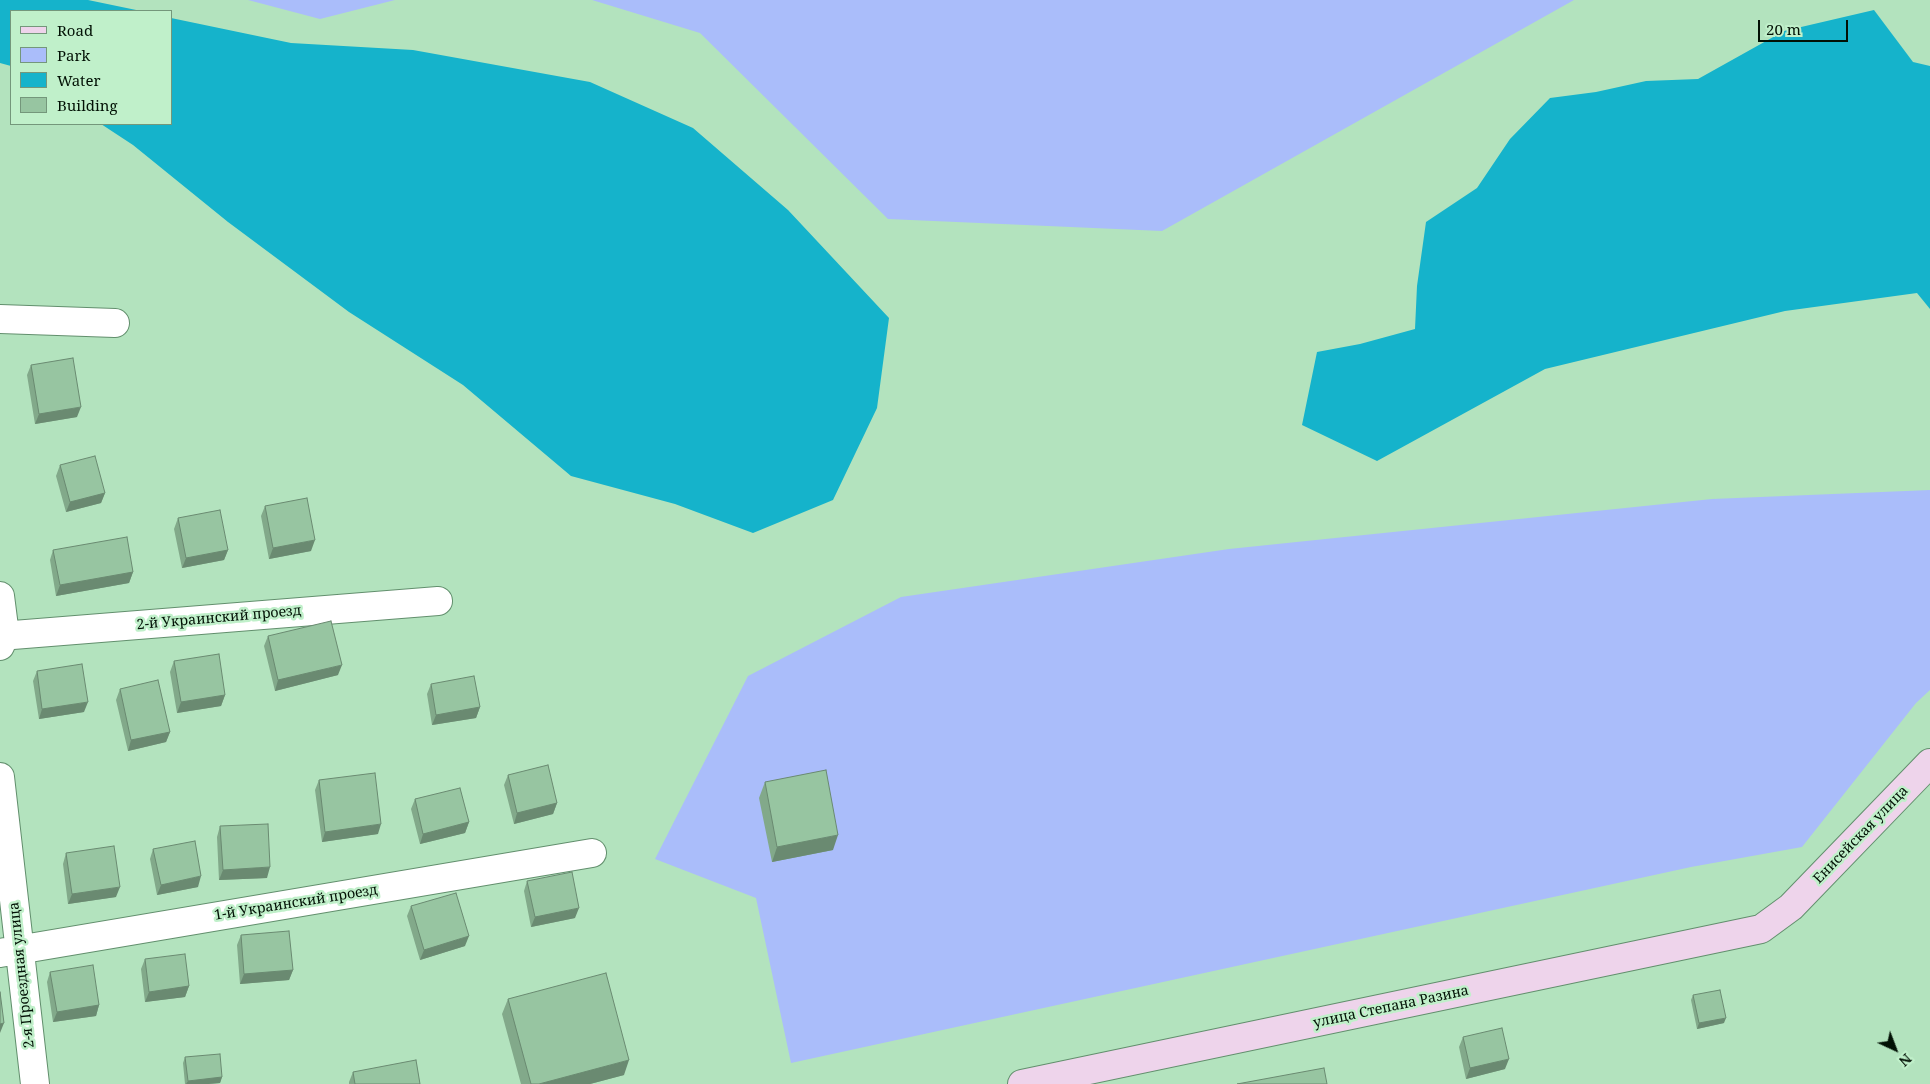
<!DOCTYPE html>
<html>
<head>
<meta charset="utf-8">
<style>
  body { margin:0 }
  #map { position:relative; width:1930px; height:1084px; overflow:hidden; background:#b3e3be; font-family:"Noto Serif",serif }
  canvas { display:block }
  .legend { position:absolute; left:10px; top:10px; width:162px; height:115px; box-sizing:border-box; background:#c0f0ca; border:1px solid #74977b; margin:0; padding:6px 9px; list-style:none; font-size:15px; color:#021105 }
  .legend li { display:flex; align-items:center; gap:10px; height:25px }
  .legend b { width:25px; border:1px solid #74977b }
  .north { position:absolute; left:1870px; top:1024px; width:50px; height:50px; -webkit-text-stroke:4px #c0f0ca; paint-order:stroke; rotate:137deg; font-size:14px; font-weight:700; line-height:20px; text-align:center; color:#021105 }
  .north::after { content:''; display:block; margin:auto; width:18px; height:22px; background:#021105; clip-path:polygon(50% 0,100% 100%,50% 72%,0 100%) }
  .scale { position:absolute; left:1758px; top:20px; width:90px; height:22px; box-sizing:border-box; border:2px solid #021105; border-top:0; padding-left:6px; font-size:15px; line-height:18px; white-space:nowrap; color:#021105; -webkit-text-stroke:4px #c0f0ca; paint-order:stroke }
</style>
</head>
<body>
<div id="map">
<canvas width="1930" height="1084"></canvas>
<ul class="legend">
<li><b style="height:6px;background:#eed4eb"></b>Road</li>
<li><b style="height:14px;background:#aabdfa"></b>Park</li>
<li><b style="height:14px;background:#15b3cb"></b>Water</li>
<li><b style="height:14px;background:#97c5a1"></b>Building</li>
</ul>
<div class="north">N</div>
<div class="scale">20 m</div>
</div>
<script>
const g = document.querySelector('canvas').getContext('2d');
g.lineJoin = 'round';
function paint(path, color) { g.fillStyle = color; g.fill(path, 'evenodd'); }
const toPath = rows => new Path2D(rows.map(r => 'M' + r).join(''));
function stroke(path, color, width, dash) { g.strokeStyle = color; g.lineWidth = width; g.lineCap = dash ? 'butt' : 'round'; g.setLineDash(dash || []); g.stroke(path); }
function write(font, color, halo, rows, align = 'center') {
  g.font = font + ' "Noto Serif",serif'; g.lineWidth = 5; g.setLineDash([]); g.textBaseline = 'middle'; g.strokeStyle = halo; g.fillStyle = color; for (const [text, x, y, turn = 0] of rows) {
    g.save(); g.translate(x, y); g.rotate((+turn || 0) * Math.PI / 180); g.textAlign = isNaN(turn) ? turn : align; if (halo) g.strokeText(text, 0, 0); g.fillText(text, 0, 0); g.restore();
  }
}
paint(toPath([
  [248,0,395,0,320,19],
  [592,0,1574,0,1162,231,888,219,700,33],
  [1930,490,1930,690,1916,703,1802,847,1691,867,791,1063,756,898,655,859,748,676,901,597,1229,549,1712,499]
]), '#aabdfa');
paint(toPath([
  [0,0,88,0,141,11,11,11,11,66,0,63],
  [1874,10,1913,62,1930,66,1930,309,1917,293,1785,311,1545,369,1377,461,1302,425,1317,352,1360,344,1415,329,1417,286,1426,222,1477,188,1510,139,1550,98,1596,92,1646,81,1698,79,1784,31],
  [171,18,291,43,413,50,590,82,693,128,788,210,889,318,877,408,833,500,753,533,675,504,571,476,463,385,349,312,228,222,133,145,101,124,171,124]
]), '#15b3cb');
const street = toPath([
  [0,319,115,323],
  [0,596,5,635,0,646],
  [0,636,438,601],
  [0,777,35,1084],
  [0,953,592,853]
]);
const secondary = toPath([
  [1022,1084,1761,929,1791,907,1930,763]
]);
stroke(street, '#628f6d', 30);
stroke(secondary, '#628f6d', 30);
stroke(street, '#fff', 28);
stroke(secondary, '#eed4eb', 28);
paint(toPath([
  [31,365,77,417,35,424,27,375],
  [60,465,105,493,101,503,66,512,56,476],
  [265,506,311,551,269,559,261,516],
  [178,518,228,550,224,560,182,568,174,529],
  [53,550,133,572,129,583,56,596,50,560],
  [268,636,338,675,275,691,264,646],
  [174,661,225,695,221,706,177,713,170,672],
  [37,671,84,712,39,719,33,681],
  [431,684,480,707,476,718,432,725,427,694],
  [120,689,170,732,166,742,128,751,116,700],
  [508,775,557,803,553,814,514,824,504,785],
  [319,780,378,834,322,842,315,790],
  [765,782,833,850,772,862,759,798],
  [415,799,469,822,465,833,420,844,411,809],
  [220,826,267,878,219,880,217,837],
  [153,849,198,887,157,895,150,859],
  [66,853,116,897,68,904,63,864],
  [527,881,575,918,531,927,524,891],
  [411,906,465,946,420,960,407,916],
  [241,935,293,970,289,980,240,984,237,945],
  [145,959,189,986,185,997,145,1002,141,969],
  [50,972,99,1005,96,1016,53,1022,47,982],
  [1693,995,1724,1023,1697,1029,1691,1000],
  [508,999,624,1075,590,1084,521,1084,502,1014],
  [1463,1037,1505,1069,1466,1079,1459,1047],
  [185,1057,222,1077,220,1083,208,1084,185,1084,183,1063],
  [353,1072,420,1084,349,1084,349,1082]
]), '#82a98a');
paint(toPath([
  [81,407,77,417,35,424,39,414],
  [105,493,101,503,66,512,70,502],
  [315,540,311,551,269,559,273,548],
  [228,550,224,560,182,568,186,558],
  [133,572,129,583,56,596,60,585],
  [342,665,338,675,275,691,278,680],
  [225,695,221,706,177,713,181,702],
  [88,702,84,712,39,719,42,709],
  [480,707,476,718,432,725,436,715],
  [170,732,166,742,128,751,131,740],
  [557,803,553,814,514,824,517,813],
  [469,822,465,833,420,844,423,834],
  [381,824,378,834,322,842,325,832],
  [838,835,833,850,772,862,777,847],
  [270,867,267,878,219,880,223,870],
  [201,876,198,887,157,895,161,885],
  [120,887,116,897,68,904,72,894],
  [579,908,575,918,531,927,535,917],
  [469,936,465,946,420,960,424,950],
  [293,970,289,980,240,984,244,974],
  [189,986,185,997,145,1002,149,992],
  [99,1005,96,1016,53,1022,57,1012],
  [1726,1018,1724,1023,1697,1029,1699,1023],
  [4,1023,0,1033,0,1024],
  [1509,1059,1505,1069,1466,1079,1470,1068],
  [629,1060,624,1075,590,1084,539,1084],
  [222,1077,220,1083,208,1084,186,1084,188,1081]
]), '#6a8a71');
const building = toPath([
  [73,358,81,407,39,414,31,365,73,358],
  [95,456,105,493,70,502,60,465,95,456],
  [307,498,315,540,273,548,265,506,307,498],
  [220,510,228,550,186,558,178,518,220,510],
  [127,537,133,572,60,585,53,550,127,537],
  [331,621,342,665,278,680,268,636,331,621],
  [219,654,225,695,181,702,174,661,219,654],
  [82,664,88,702,42,709,37,671,82,664],
  [474,676,480,707,436,715,431,684,474,676],
  [158,680,170,732,131,740,120,689,158,680],
  [548,765,557,803,517,813,508,775,548,765],
  [826,770,838,835,777,847,765,782,826,770],
  [375,773,381,824,325,832,319,780,375,773],
  [460,788,469,822,423,834,415,799,460,788],
  [268,824,270,867,223,870,220,826,268,824],
  [195,841,201,876,161,885,153,849,195,841],
  [114,846,120,887,72,894,66,853,114,846],
  [572,872,579,908,535,917,527,881,572,872],
  [456,893,469,936,424,950,411,906,456,893],
  [289,931,293,970,244,974,241,935,289,931],
  [185,954,189,986,149,992,145,959,185,954],
  [93,965,99,1005,57,1012,50,972,93,965],
  [606,973,629,1060,539,1084,531,1084,508,999,606,973],
  [1720,990,1726,1018,1699,1023,1693,995,1720,990],
  [0,992,4,1023,0,1024,0,992],
  [1502,1028,1509,1059,1470,1068,1463,1037,1502,1028],
  [220,1054,222,1077,188,1081,185,1057,220,1054],
  [416,1060,420,1084,355,1084,353,1072,416,1060],
  [1324,1068,1327,1084,1237,1084,1324,1068]
]);
paint(building, '#97c5a1');
stroke(building, '#6a8a71', 1);
write('14px', '#021105', '#c0f0ca', [
  ["2-й Украинский проезд",219,618,-5],
  ["Енисейская улица",1861,835,-46],
  ["1-й Украинский проезд",296,903,-9],
  ["2-я Проездная улица",22,975,-96],
  ["улица Степана Разина",1391,1007,-12]
]);
</script>
</body>
</html>
